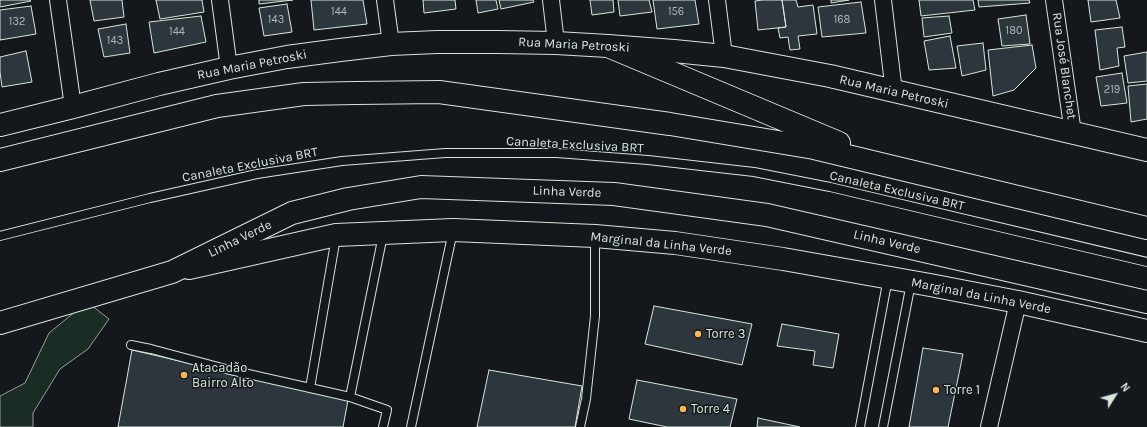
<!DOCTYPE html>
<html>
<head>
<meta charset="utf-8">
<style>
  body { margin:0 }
  #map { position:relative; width:1147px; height:427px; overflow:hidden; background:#14181c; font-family:Karla,sans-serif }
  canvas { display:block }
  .north { position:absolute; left:1095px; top:375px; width:40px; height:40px; -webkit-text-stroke:3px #14181c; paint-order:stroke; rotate:53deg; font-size:11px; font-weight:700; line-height:16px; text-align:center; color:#d8e6dc }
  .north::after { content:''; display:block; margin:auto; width:14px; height:18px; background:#d8e6dc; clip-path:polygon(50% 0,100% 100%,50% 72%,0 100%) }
</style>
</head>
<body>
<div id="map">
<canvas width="1147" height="427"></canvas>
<div class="north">N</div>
</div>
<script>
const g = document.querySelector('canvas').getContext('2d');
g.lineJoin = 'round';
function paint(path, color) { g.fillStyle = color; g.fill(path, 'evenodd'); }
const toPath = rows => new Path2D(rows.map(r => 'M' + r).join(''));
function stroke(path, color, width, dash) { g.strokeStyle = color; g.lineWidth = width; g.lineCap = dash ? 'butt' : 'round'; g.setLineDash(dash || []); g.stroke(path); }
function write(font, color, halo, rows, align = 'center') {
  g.font = font + ' Karla,sans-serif'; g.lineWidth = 3; g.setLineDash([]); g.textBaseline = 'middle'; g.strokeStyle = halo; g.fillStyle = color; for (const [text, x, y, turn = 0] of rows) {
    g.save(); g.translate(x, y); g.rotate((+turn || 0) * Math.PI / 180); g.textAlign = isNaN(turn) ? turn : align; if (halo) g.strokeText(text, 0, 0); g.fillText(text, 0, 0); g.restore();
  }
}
const green = toPath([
  [87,302,109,319,88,349,60,369,33,413,33,427,0,427,0,396,25,383,49,333,87,302]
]);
paint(green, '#1a2d24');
stroke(green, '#939e99', 1);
const building = toPath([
  [0,0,30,0,31,1,0,7,0,0],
  [90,0,122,0,124,17,94,21,90,0],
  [156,0,202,0,204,12,160,19,156,0],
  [259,0,293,0,259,4,259,0],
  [311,0,363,0,367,24,314,30,311,0],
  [423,0,455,0,456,9,424,13,423,0],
  [476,0,496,0,498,9,478,13,476,0],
  [499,0,533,0,534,2,501,9,499,0],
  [590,0,613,0,614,12,592,15,590,0],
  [618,0,649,0,652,12,620,16,618,0],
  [653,0,695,0,699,24,657,29,653,0],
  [762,0,782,0,786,27,758,30,755,1,762,0],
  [782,0,796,0,798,7,813,5,817,34,798,36,800,49,790,50,788,37,780,38,778,28,786,27,782,0],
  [831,0,849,0,831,3,831,0],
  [919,0,973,0,975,10,921,16,919,0],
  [978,0,1029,0,1030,3,979,7,978,0],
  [1088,0,1116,0,1120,18,1091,22,1088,0],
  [861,2,866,33,822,37,818,7,861,2],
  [287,4,292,32,264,36,259,8,287,4],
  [31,6,36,34,0,40,0,10,31,6],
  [1026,15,1030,44,1002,46,998,19,1026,15],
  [201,16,206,42,154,53,149,22,201,16],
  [949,16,952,33,924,37,922,18,949,16],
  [126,24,130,53,104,57,98,29,126,24],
  [1122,27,1125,47,1117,48,1119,66,1100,70,1095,30,1122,27],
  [950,36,956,68,929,70,924,41,950,36],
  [983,43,986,70,962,76,957,46,983,43],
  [1032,45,1036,68,1014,90,993,96,988,50,1032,45],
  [26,51,32,82,2,87,0,72,0,57,26,51],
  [1147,52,1147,81,1128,83,1124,56,1147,52],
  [1122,73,1127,103,1101,106,1096,77,1122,73],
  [1147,84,1147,119,1131,122,1128,86,1147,84],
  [654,306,752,324,742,365,645,344,654,306],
  [782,324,839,334,833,368,813,365,815,351,777,346,782,324],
  [923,348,963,354,948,427,909,427,923,348],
  [132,350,348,400,343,427,118,427,132,350],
  [489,370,582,386,575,427,477,427,489,370],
  [637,380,737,399,730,427,667,427,629,419,637,380],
  [758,418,800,427,757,427,758,418]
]);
paint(building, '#2c363c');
stroke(building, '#d8e6dc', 1);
const service = toPath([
  [0,236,150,198,257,174,342,161,445,153,557,153,648,160,754,172,830,187,1147,262],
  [131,345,151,349,226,369,350,397,387,410,383,427],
  [310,388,336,237],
  [350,397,383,235],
  [411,427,453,231],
  [580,427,586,399,595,316,595,236],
  [860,427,888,278],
  [883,427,911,283]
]);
const minor = toPath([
  [58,0,73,107],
  [220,0,229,68],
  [385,0,391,44],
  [551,0,556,43],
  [717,0,724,56],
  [883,0,894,92],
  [1054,0,1073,133],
  [989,427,1018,302]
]);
const secondary = toPath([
  [0,125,73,107,159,84,229,68,287,57,340,50,391,44,437,42,498,42,556,43,608,46,674,51,724,56,830,76,1147,150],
  [189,268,336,235,453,230,595,236,675,243,783,259,930,285,1018,302,1147,331]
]);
const trunk = toPath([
  [608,46,839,143],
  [0,160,217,106,304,94,356,93,439,92,670,124,814,148,1147,228],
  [0,323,172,272,292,213,348,199,421,187,614,194,767,215,1147,302]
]);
stroke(service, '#d8e6dc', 10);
stroke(minor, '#d8e6dc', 18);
stroke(secondary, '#d8e6dc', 24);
stroke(trunk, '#d8e6dc', 24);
stroke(service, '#14181c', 8);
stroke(minor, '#14181c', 16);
stroke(secondary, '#14181c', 22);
stroke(trunk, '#14181c', 22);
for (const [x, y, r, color] of [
  [698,334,4,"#ffb74d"],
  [184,375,4,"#ffb74d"],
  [936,390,4,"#ffb74d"],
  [683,409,4,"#ffb74d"]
]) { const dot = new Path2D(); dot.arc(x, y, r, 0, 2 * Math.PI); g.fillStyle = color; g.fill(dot); stroke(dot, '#14181c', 1.5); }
write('11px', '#adbab4', null, [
  ["144",339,12],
  ["156",676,12],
  ["143",276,20],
  ["168",842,20],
  ["132",17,22],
  ["180",1014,31],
  ["144",177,32],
  ["143",115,41],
  ["219",1112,90]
]);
write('13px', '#d8e6dc', '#14181c', [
  ["Rua Maria Petroski",574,45,3],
  ["Rua Maria Petroski",252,65,-11],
  ["Rua José Blanchet",1064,66,82],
  ["Rua Maria Petroski",894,92,13],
  ["Canaleta Exclusiva BRT",575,145,3],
  ["Canaleta Exclusiva BRT",250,165,-11],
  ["Canaleta Exclusiva BRT",897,191,13],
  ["Linha Verde",567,192,2],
  ["Linha Verde",240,239,-26],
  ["Linha Verde",887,242,13],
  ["Marginal da Linha Verde",661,244,6],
  ["Marginal da Linha Verde",981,296,11]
]);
write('13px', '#d8e6dc', '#14181c', [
  ["Torre 3",706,334],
  ["Atacadão",192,368],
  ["Bairro Alto",192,383],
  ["Torre 1",944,390],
  ["Torre 4",691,409]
], 'left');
</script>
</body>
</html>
